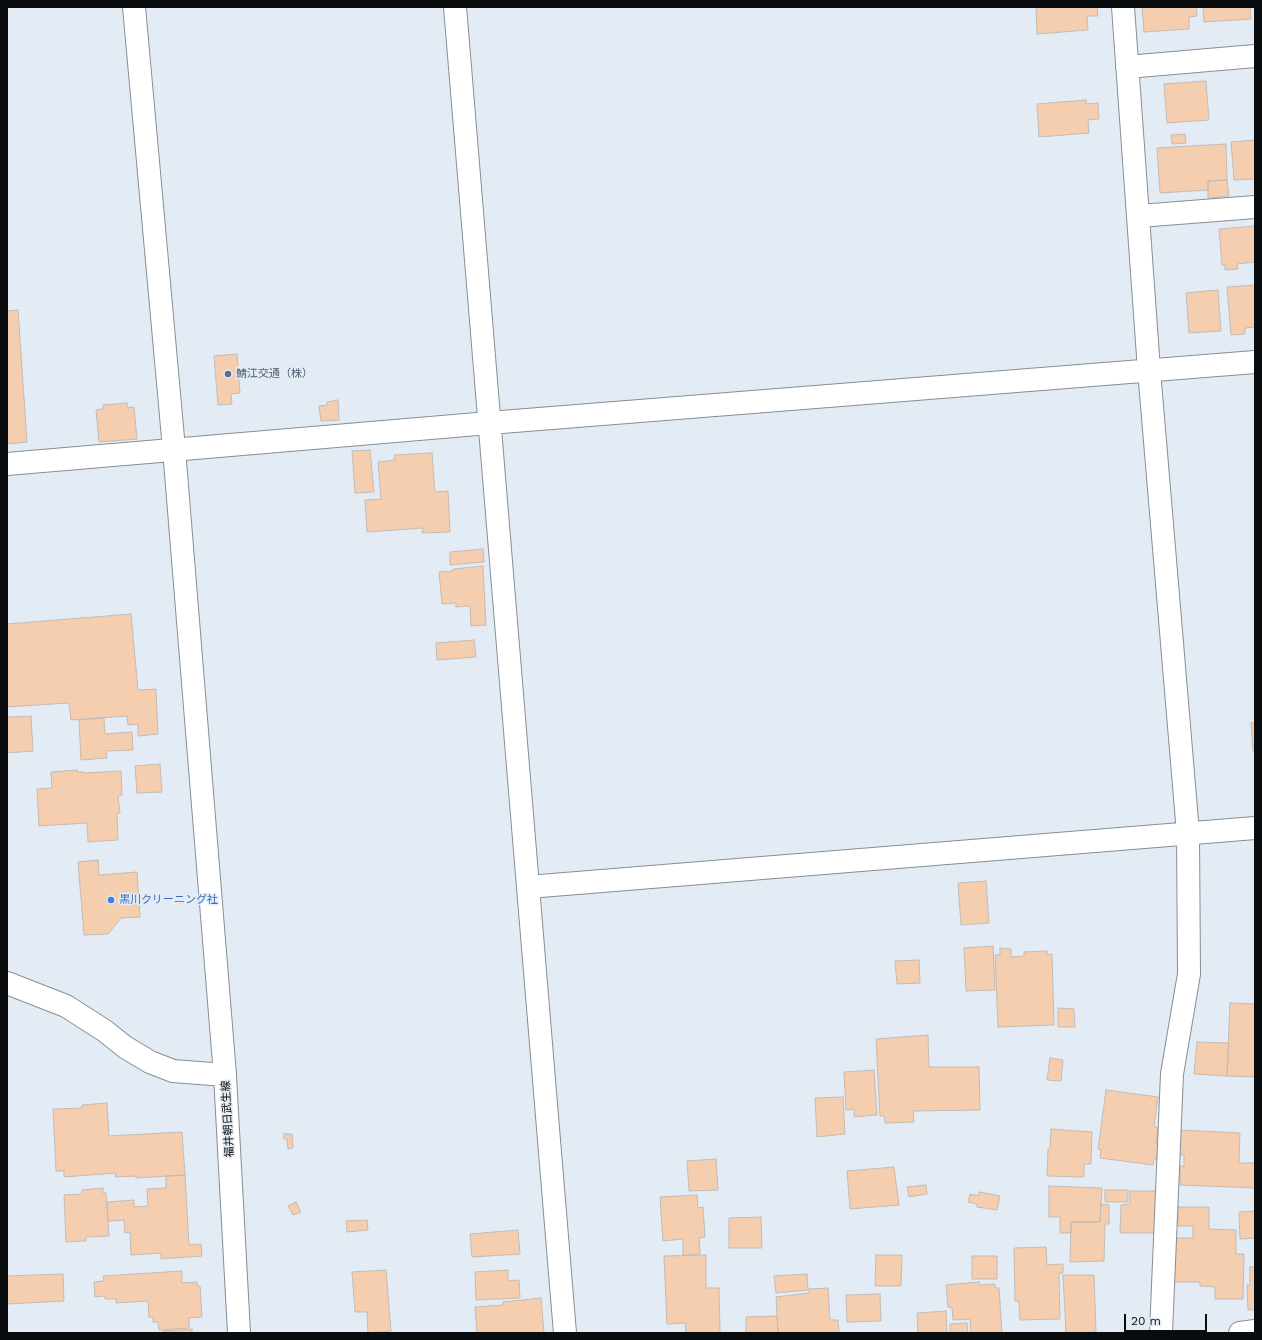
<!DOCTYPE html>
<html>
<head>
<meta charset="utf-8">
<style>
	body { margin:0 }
	#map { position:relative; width:1262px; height:1340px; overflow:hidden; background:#e3ecf4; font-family:"Work Sans",sans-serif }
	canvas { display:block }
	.frame { position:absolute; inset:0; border:8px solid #0a0d10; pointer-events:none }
	.scale { position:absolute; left:1124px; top:1314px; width:83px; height:18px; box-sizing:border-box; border:2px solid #0a0d10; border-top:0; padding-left:5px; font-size:12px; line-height:14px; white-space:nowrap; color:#0a0d10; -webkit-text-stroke:3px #e3ecf4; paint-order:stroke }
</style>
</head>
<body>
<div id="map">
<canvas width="1262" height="1340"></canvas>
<div class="frame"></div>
<div class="scale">20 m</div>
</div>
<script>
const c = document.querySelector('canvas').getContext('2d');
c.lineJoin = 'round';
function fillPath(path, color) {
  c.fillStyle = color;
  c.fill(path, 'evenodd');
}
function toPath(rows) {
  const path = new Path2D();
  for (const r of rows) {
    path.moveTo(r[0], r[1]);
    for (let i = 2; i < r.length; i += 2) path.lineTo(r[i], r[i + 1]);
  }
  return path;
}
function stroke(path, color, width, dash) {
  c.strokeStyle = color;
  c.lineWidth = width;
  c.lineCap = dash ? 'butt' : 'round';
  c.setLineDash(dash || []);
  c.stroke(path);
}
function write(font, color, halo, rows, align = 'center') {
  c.font = font + ' "Work Sans","Noto Sans JP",sans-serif';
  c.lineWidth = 3;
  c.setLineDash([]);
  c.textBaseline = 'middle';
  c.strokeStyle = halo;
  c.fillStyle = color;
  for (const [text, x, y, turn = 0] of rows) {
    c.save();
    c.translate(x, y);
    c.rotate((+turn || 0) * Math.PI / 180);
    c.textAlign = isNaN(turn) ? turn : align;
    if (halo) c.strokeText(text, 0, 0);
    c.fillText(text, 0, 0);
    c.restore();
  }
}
const building = toPath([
	[1036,7,1097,7,1098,16,1087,16,1088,30,1037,34,1036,7],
	[1142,7,1196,7,1197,16,1189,17,1189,29,1144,32,1142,7],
	[1203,7,1250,7,1251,19,1204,22,1203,7],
	[1206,81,1209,120,1167,123,1164,84,1206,81],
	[1086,100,1086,104,1098,103,1099,119,1088,120,1089,133,1039,137,1037,104,1086,100],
	[1185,134,1186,143,1172,144,1171,135,1185,134],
	[1255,140,1255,179,1234,180,1231,142,1255,140],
	[1226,144,1227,180,1208,181,1208,190,1160,193,1157,148,1226,144],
	[1227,180,1229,196,1208,198,1208,181,1227,180],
	[1255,226,1255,262,1237,264,1238,269,1225,270,1225,265,1222,265,1219,229,1255,226],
	[1255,285,1255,327,1245,328,1245,334,1231,335,1227,287,1255,285],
	[1218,290,1221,331,1189,333,1186,293,1218,290],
	[18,310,27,442,7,444,7,311,18,310],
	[237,354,240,393,231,394,232,404,218,405,214,356,237,354],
	[338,400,339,420,321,421,319,406,327,405,327,402,338,400],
	[127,403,127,408,134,407,137,439,99,442,96,410,103,409,103,405,127,403],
	[370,450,374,492,355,493,352,451,370,450],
	[432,453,435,492,448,491,450,532,422,533,423,528,367,532,365,500,381,499,378,462,395,460,394,455,432,453],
	[483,549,484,562,450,565,450,552,483,549],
	[483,566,486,625,471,626,470,606,456,607,456,603,442,604,439,572,453,571,453,569,483,566],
	[131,614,138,690,156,689,158,734,138,736,138,724,128,725,127,716,71,720,69,703,7,707,7,624,131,614],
	[474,640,476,657,437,660,436,643,474,640],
	[31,716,33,751,7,753,7,717,31,716],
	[104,718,105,734,132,732,133,750,106,751,107,758,81,760,79,720,104,718],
	[1251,723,1255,723,1255,751,1253,751,1251,723],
	[160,764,162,792,137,793,135,766,160,764],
	[77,770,77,772,84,772,84,773,121,771,122,795,118,796,120,813,117,813,118,840,88,842,87,823,39,826,37,789,52,788,51,772,77,770],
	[98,860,99,875,137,872,140,917,121,918,108,934,84,935,78,862,98,860],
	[986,881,989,923,961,925,958,883,986,881],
	[993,946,995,990,966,991,964,948,993,946],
	[1000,948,1011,949,1011,957,1024,956,1024,952,1047,951,1047,955,1052,954,1054,1025,998,1027,995,955,1000,955,1000,948],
	[919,960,920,983,897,984,895,961,919,960],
	[1230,1003,1255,1004,1255,1077,1227,1076,1230,1003],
	[1058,1008,1074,1009,1075,1027,1058,1027,1058,1008],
	[928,1035,929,1067,979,1067,980,1110,913,1111,914,1122,885,1123,884,1116,880,1116,876,1039,928,1035],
	[1197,1042,1229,1043,1227,1076,1194,1074,1197,1042],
	[1050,1058,1063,1060,1061,1081,1047,1080,1050,1058],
	[874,1070,877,1115,854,1117,854,1109,846,1110,844,1072,874,1070],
	[1106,1090,1158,1097,1154,1126,1158,1128,1156,1144,1161,1145,1159,1159,1154,1159,1153,1165,1100,1158,1101,1150,1098,1149,1106,1090],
	[843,1097,845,1134,817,1137,815,1098,843,1097],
	[107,1103,109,1136,182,1132,185,1175,136,1178,136,1176,115,1177,116,1173,64,1177,64,1171,56,1171,53,1109,82,1108,82,1105,107,1103],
	[1051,1129,1092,1132,1091,1164,1084,1164,1084,1177,1047,1176,1048,1149,1050,1148,1051,1129],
	[1180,1130,1240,1133,1239,1163,1255,1163,1255,1188,1180,1185,1180,1166,1184,1166,1184,1155,1178,1155,1180,1130],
	[284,1134,292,1134,293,1148,288,1149,287,1139,284,1139,284,1134],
	[716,1159,718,1190,689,1191,687,1161,716,1159],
	[894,1167,899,1205,850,1209,847,1171,894,1167],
	[185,1175,189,1245,201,1244,202,1256,161,1259,161,1253,131,1255,130,1232,125,1233,124,1220,108,1221,107,1202,134,1200,134,1207,148,1206,147,1189,166,1188,166,1176,185,1175],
	[926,1185,927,1194,909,1197,907,1187,926,1185],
	[1049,1186,1102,1188,1100,1222,1071,1222,1071,1233,1060,1233,1060,1217,1049,1217,1049,1186],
	[103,1188,103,1193,106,1193,109,1236,86,1237,86,1241,66,1242,64,1195,82,1194,82,1190,103,1188],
	[1105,1190,1128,1190,1128,1202,1105,1202,1105,1190],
	[1130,1191,1157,1191,1156,1233,1120,1233,1121,1205,1130,1204,1130,1191],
	[979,1192,1000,1196,997,1210,977,1207,977,1204,968,1202,970,1194,979,1196,979,1192],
	[697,1195,698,1208,703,1207,705,1237,699,1238,700,1254,683,1255,683,1239,663,1241,660,1197,697,1195],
	[296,1202,301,1212,293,1215,288,1206,296,1202],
	[1101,1204,1109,1205,1109,1224,1105,1224,1104,1261,1070,1262,1071,1222,1100,1222,1101,1204],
	[1178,1207,1209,1207,1209,1229,1236,1230,1236,1254,1244,1254,1243,1299,1215,1299,1215,1287,1200,1286,1200,1282,1173,1282,1174,1238,1193,1238,1193,1226,1178,1226,1178,1207],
	[1255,1211,1255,1238,1240,1239,1239,1212,1255,1211],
	[761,1217,762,1248,729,1248,729,1218,761,1217],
	[367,1220,368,1230,347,1232,346,1221,367,1220],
	[518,1230,520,1254,472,1257,470,1234,518,1230],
	[1046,1247,1047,1265,1063,1264,1063,1273,1059,1273,1060,1319,1020,1320,1019,1301,1015,1301,1014,1248,1046,1247],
	[706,1255,706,1288,719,1288,720,1333,686,1333,685,1323,667,1324,664,1256,706,1255],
	[876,1255,902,1255,901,1286,875,1286,876,1255],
	[972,1256,997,1256,997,1279,972,1279,972,1256],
	[1250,1267,1255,1267,1255,1310,1248,1310,1247,1285,1250,1285,1250,1267],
	[386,1270,391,1331,368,1333,367,1312,355,1312,352,1272,386,1270],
	[508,1270,508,1281,519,1280,520,1298,476,1300,475,1272,508,1270],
	[182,1271,182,1283,197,1282,197,1286,200,1286,202,1317,189,1318,189,1328,159,1330,158,1322,153,1322,153,1317,149,1317,148,1301,116,1303,116,1299,105,1299,105,1296,95,1297,94,1282,104,1281,103,1276,182,1271],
	[63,1274,64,1301,7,1304,7,1276,63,1274],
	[807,1274,808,1290,776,1293,774,1276,807,1274],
	[1063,1275,1094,1275,1096,1332,1066,1333,1063,1275],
	[979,1282,979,1285,995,1284,995,1288,999,1288,1002,1333,971,1333,970,1319,953,1320,952,1308,948,1307,946,1285,979,1282],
	[828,1288,830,1320,838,1320,839,1333,778,1333,776,1297,809,1293,809,1289,828,1288],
	[880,1294,881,1321,847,1322,846,1295,880,1294],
	[541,1298,544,1333,477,1333,475,1307,503,1305,503,1302,541,1298],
	[946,1311,947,1333,918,1333,917,1313,946,1311],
	[777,1316,778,1333,746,1333,746,1317,777,1316],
	[967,1323,968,1333,950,1333,950,1324,967,1323],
	[192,1329,192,1333,163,1333,163,1331,192,1329]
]);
fillPath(building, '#f5cdaf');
stroke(building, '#c4bbb4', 1);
const minor = toPath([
	[134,7,174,449,225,1075],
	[455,7,565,1333],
	[1123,7,1149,370,1188,833,1189,974,1172,1074,1161,1333],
	[1127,67,1255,56],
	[1139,216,1255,207],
	[7,464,489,423,1255,362],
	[528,887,1255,828],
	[1240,1333,1255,1331]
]);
const major = toPath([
	[7,983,66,1006,105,1031,125,1047,150,1062,173,1071,225,1075,239,1333]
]);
stroke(minor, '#868e95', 24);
stroke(major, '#868e95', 24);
stroke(minor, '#fff', 22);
stroke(major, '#fff', 22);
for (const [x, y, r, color] of [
	[228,374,4,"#5c6f8a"],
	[111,900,4,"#3f7fe0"]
]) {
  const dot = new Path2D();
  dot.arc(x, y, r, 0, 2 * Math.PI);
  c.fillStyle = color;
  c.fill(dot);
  stroke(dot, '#e3ecf4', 1.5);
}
write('11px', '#4e5e75', '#e3ecf4', [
	["鯖江交通（株）",236,374]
], 'left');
write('11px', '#366cbe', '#e3ecf4', [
	["黒川クリーニング社",119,900]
], 'left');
write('11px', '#0a0d10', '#e3ecf4', [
	["福井朝日武生線",228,1119,-93]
]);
</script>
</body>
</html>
